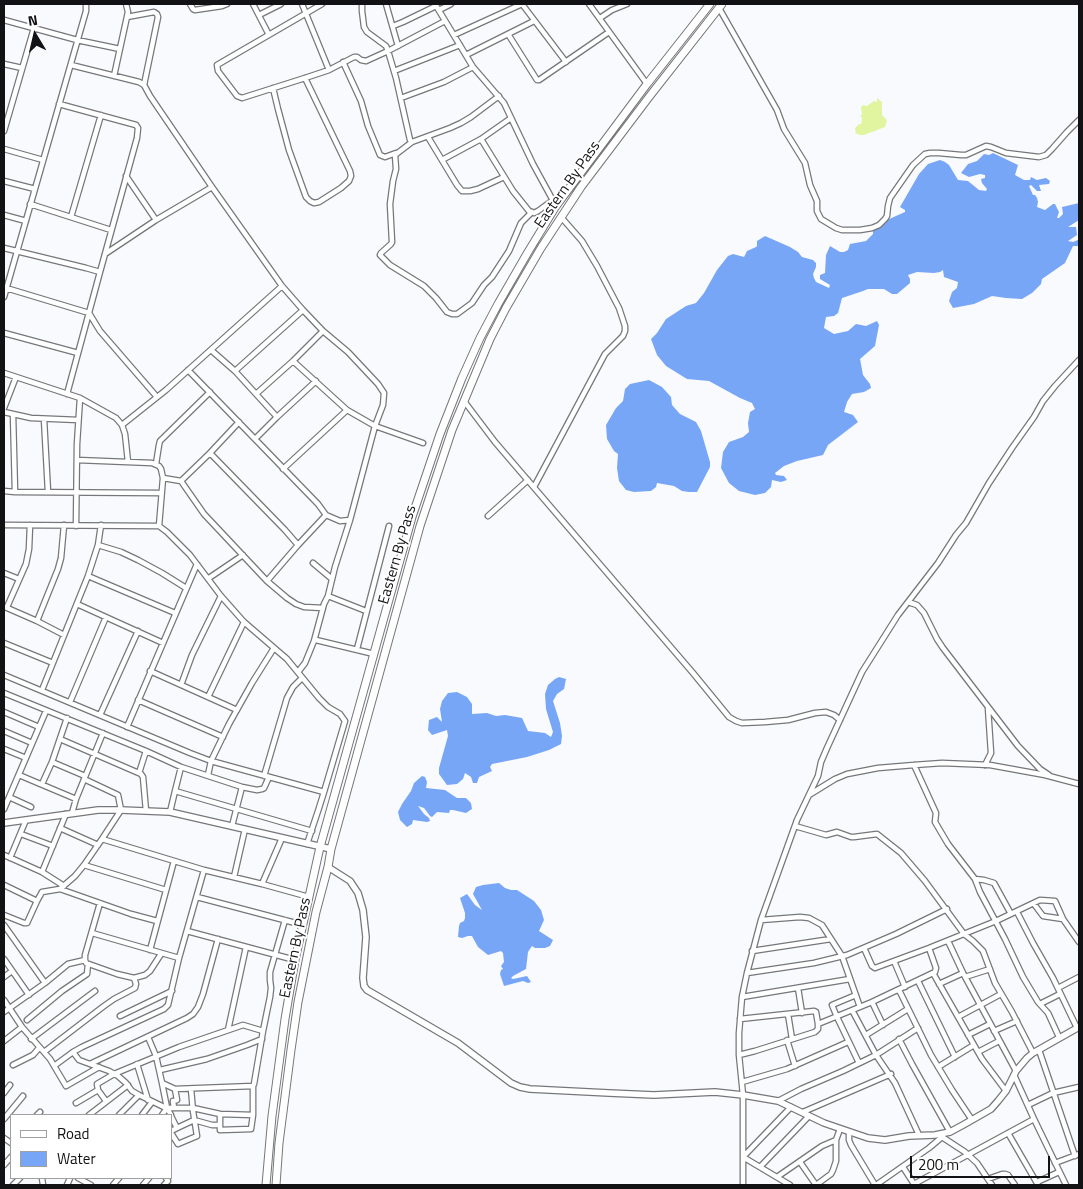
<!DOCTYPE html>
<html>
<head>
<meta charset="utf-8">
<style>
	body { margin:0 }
	#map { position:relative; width:1083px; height:1189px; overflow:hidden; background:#f9fafd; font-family:"Titillium Web",sans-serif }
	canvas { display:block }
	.frame { position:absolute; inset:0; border:5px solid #121214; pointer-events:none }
	.legend { position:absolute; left:10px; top:1114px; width:162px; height:65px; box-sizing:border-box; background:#fff; border:1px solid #a0a0a1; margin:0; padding:6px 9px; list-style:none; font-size:15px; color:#121214 }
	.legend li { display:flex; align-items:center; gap:10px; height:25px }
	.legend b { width:25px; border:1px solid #a0a0a1 }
	.north { position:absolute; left:10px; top:10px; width:50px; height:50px; -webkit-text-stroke:4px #fff; paint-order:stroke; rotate:351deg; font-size:14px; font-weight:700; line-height:20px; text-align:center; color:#121214 }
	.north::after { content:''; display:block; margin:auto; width:18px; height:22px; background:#121214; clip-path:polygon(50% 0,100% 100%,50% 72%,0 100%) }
	.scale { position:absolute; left:910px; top:1156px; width:140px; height:22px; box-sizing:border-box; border:2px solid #121214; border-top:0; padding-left:6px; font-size:15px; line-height:18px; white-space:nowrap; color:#121214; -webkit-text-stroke:4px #fff; paint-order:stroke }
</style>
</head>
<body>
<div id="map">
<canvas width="1083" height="1189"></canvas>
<div class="frame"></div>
<ul class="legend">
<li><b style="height:6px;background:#fff"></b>Road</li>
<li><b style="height:14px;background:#77a6f7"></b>Water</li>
</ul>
<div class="north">N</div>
<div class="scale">200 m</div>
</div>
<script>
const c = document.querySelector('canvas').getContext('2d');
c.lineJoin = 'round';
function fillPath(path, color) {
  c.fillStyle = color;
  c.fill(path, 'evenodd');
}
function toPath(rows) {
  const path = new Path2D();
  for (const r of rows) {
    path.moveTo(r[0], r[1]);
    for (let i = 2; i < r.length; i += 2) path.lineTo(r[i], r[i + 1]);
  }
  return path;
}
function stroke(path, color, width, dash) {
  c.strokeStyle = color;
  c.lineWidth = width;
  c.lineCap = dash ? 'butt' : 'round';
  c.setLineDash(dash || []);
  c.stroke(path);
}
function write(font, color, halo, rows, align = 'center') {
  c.font = font + ' "Titillium Web",sans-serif';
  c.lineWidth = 4;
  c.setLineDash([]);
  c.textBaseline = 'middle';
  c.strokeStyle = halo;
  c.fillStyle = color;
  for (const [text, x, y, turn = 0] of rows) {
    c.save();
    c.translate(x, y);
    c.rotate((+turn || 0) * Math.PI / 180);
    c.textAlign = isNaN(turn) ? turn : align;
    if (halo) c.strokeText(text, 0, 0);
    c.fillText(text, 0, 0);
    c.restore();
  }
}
fillPath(toPath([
	[877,98,882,102,882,115,887,120,885,127,864,135,860,135,855,133,856,131,855,130,855,128,858,125,862,123,861,121,862,121,862,118,860,115,862,115,861,107,863,105,867,106,874,101,877,102]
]), '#e1f4a0');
fillPath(toPath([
	[993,153,1018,165,1015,175,1024,180,1030,180,1031,177,1037,180,1046,178,1050,181,1049,184,1039,185,1041,191,1037,191,1031,185,1029,186,1033,195,1035,195,1037,198,1038,202,1037,207,1045,210,1053,204,1055,204,1059,212,1057,218,1059,218,1063,214,1062,207,1079,203,1079,220,1068,227,1076,227,1077,235,1068,241,1073,242,1078,240,1079,246,1073,246,1065,263,1042,279,1041,284,1032,293,1022,299,1006,298,992,296,974,304,953,308,949,301,952,292,957,288,958,282,944,277,943,270,940,272,934,273,917,272,908,275,910,279,910,283,897,294,892,294,884,289,868,289,863,291,842,298,838,313,834,316,826,317,824,328,834,334,848,331,856,324,866,326,877,321,879,325,875,346,860,359,863,375,870,384,871,388,864,392,852,394,847,402,844,412,853,415,858,422,828,445,823,455,797,461,784,466,775,473,776,475,784,476,787,480,781,482,772,480,771,487,765,493,755,495,739,491,729,483,721,468,723,452,729,442,743,437,749,432,748,423,750,412,755,409,752,403,740,398,709,381,687,379,666,366,657,355,651,339,657,333,666,319,686,306,696,303,704,293,717,270,728,256,733,254,744,257,747,251,756,247,757,246,757,241,765,236,790,247,798,252,802,257,813,260,816,263,816,267,813,274,814,278,816,282,829,288,830,285,820,279,820,275,825,273,826,255,830,246,840,252,844,252,848,250,850,244,866,241,873,234,873,230,880,227,887,220,905,212,905,210,900,207,919,174,928,164,940,160,945,162,949,165,958,180,968,181,979,190,986,191,987,189,982,183,981,179,985,178,985,175,980,174,969,177,961,173,968,164,977,161,984,154,989,155],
	[649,380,662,387,671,397,672,405,680,414,696,422,701,431,710,462,710,467,697,492,689,492,682,491,674,486,657,483,656,487,651,491,634,492,626,490,619,481,617,468,618,454,614,451,607,439,606,425,616,408,623,401,625,389,630,384],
	[559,677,566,679,564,689,557,694,553,701,560,723,562,736,561,744,549,750,527,757,492,764,490,767,492,771,479,777,477,783,473,783,471,777,465,773,463,779,457,784,447,785,439,774,439,768,448,736,447,730,432,735,428,730,429,720,437,717,442,722,440,709,442,701,448,693,457,692,467,697,472,704,472,714,487,713,496,716,505,715,522,718,528,731,545,733,551,737,553,732,546,709,545,694,548,685,555,679],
	[422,776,425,777,427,782,426,788,445,790,457,798,466,798,471,803,472,809,466,813,453,810,450,810,449,813,437,812,432,817,430,816,424,808,418,806,424,814,429,818,430,821,427,822,413,820,412,824,407,827,400,820,398,812,402,804,411,791,414,783],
	[499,883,505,888,511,890,517,890,534,901,541,910,544,920,539,931,553,940,550,946,545,948,535,948,532,946,528,952,526,969,513,976,511,978,513,979,527,976,531,982,528,983,523,981,504,986,500,974,501,970,503,969,501,966,504,962,503,953,501,951,488,955,478,947,472,936,468,936,462,938,458,937,459,926,460,923,464,921,465,918,465,913,460,898,467,894,475,905,482,910,473,894,476,887,483,885]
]), '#77a6f7');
const minor = toPath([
	[190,4,193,9,195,10,222,6,227,4],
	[253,4,269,35],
	[302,4,329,70],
	[322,4,217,65,218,71,237,96,242,98,305,78,329,70,354,57,357,57,361,60,366,61,388,51,445,21],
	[362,4,362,11,364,27,367,32,386,46,388,51,396,78,410,140,412,142,450,128,461,123,471,117,499,96],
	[386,4,398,46],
	[435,4,473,67,504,103,533,164,556,206],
	[522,4,566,62],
	[589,4,647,84],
	[719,8,777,110,784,129,805,163,810,185,817,201,817,211,821,219,836,228,842,230,860,230,872,228,879,225,885,219,887,216,888,206,890,198,913,165,925,154,930,153,939,153,961,155,966,155,986,146,991,147,1006,153,1039,157,1046,155,1052,149,1067,132,1079,120],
	[439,10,451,4],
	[259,15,281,4],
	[127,17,154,12,157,14,158,17,144,85],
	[600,18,612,10,627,4],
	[4,20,77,40,120,49],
	[393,26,403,22,436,6],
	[508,34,537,80,539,80,609,32],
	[454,35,522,4],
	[466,55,534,21],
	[343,62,361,101,368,126,380,155,385,157,396,153],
	[4,64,22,68],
	[71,65,139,82,144,85,150,96,212,187,282,286,303,310,323,331,348,352,378,384,384,393,383,405,375,426,350,520],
	[394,71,460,45],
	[114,76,128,12,126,4],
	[273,88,278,109,289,150,306,197,310,201,314,203,319,202,341,188,349,181,351,176,350,171,305,78],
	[401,98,444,82,473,67],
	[4,131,34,28],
	[428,137,457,185,462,191,470,191,478,189,504,177],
	[481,139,513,191,529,211,534,213,538,211,553,200],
	[412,142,395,155,396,169,393,181,390,204,392,242,391,244,381,253,380,255,390,265,424,286,436,298,447,312,452,314,457,314,472,303,484,285,492,277,509,251,521,223,532,212],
	[4,149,43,160],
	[442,160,481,139,511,118],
	[126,176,156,220],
	[4,181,35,189],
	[30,204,111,230],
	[4,215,26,221],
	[71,217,101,115],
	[4,248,86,268,100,272,137,138,138,128,136,125,59,104],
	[105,254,156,220,212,187],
	[6,288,89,313,100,331,157,397],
	[4,297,86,11,86,4],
	[4,333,78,353],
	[211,350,235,371,256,394,293,361,323,331],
	[293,361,347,410],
	[188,370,318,504,326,515,340,521,350,520,335,567,328,596],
	[235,371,303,310],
	[4,373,80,398,116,418,122,425,125,434,128,462],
	[67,394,100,272],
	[256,394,277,417,316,381],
	[464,401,495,442,693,673,729,717,736,721,742,723,765,722,788,720,815,713,826,712,834,715,840,720],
	[4,408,16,377],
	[4,412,31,418,78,420],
	[13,414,15,492],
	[44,419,48,492],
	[239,422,210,453,285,530,298,545,267,581],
	[122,425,166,390,282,286],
	[255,439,277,417],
	[77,460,152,463,159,466,161,469,163,478,159,526],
	[156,464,159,445,160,441,210,392],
	[283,469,347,410,375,426,423,443],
	[163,478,181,481,204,514,267,581,287,598,296,604,304,607,323,608],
	[181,481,210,453],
	[534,487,605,354,623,336,625,331,625,326,619,308,597,266,582,241,561,217],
	[4,491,15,492,161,493],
	[488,516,528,480],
	[4,525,159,526,167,532,190,555,221,596,244,622,287,659,319,698,328,707,340,714,345,721,324,792,211,761,190,753,4,675],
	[76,526,77,444,80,398],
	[98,545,121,552,138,560,162,573,186,588],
	[298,545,326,515],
	[313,563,332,579],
	[4,573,19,579],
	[88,576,175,613],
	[209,578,243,555],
	[908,602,917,605,924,613,937,639,943,648,1018,746,1040,769,1049,775],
	[77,604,163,643],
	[5,607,37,621,64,635],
	[7,607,26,564,29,549,30,525],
	[37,621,58,569,61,558,64,525],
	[314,641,324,604,328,596,366,611],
	[4,643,53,663],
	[357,649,389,526],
	[150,671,237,710],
	[298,672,305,663,314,641,316,640,374,654],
	[181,685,192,655,221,596],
	[42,690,88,576,98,545,101,525],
	[4,693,146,751,181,767,242,787,257,790,262,789,264,788,269,777],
	[208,697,244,622],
	[138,700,223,737],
	[70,702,106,617],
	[4,712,39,727],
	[100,715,138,631],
	[127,727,197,564],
	[4,731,32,743],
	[60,739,141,774,143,777,146,811],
	[4,749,26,758],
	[52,762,85,776],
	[914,765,936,813,935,822,948,844,975,879,980,892,1005,939,1023,977,1038,1002,1048,1013,1059,1037],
	[985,765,991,753,988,708],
	[181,767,175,791,312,831],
	[139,773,146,751],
	[19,775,76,799],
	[208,775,211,761,229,724,252,683,274,648],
	[264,776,287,698,293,687,302,678],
	[42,784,52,762,67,718],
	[809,795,835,779,847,774,878,768,914,765,942,763,990,765,1045,775,1079,784],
	[9,797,31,807],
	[4,809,46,711],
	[170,812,175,791],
	[72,813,76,799,103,733],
	[232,826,242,787],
	[795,826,826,835,837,832,851,837,854,837,877,834,901,853,925,881,964,934,973,941,983,951,995,983,1012,1012,1033,1053],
	[60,828,98,845],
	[21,834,53,846],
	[102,839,204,870,262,884,282,838],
	[307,844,319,808,324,792],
	[4,855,42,872,64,886],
	[10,858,26,820],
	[84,865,166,890],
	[42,872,66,814],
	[234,877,245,829],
	[975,879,984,880,994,883,1011,914],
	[262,884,309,897],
	[4,885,37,901],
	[60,889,75,876,84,865,102,839,121,810,118,795,84,779],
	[197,897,303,925],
	[100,903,85,955,85,960,86,963,117,974,134,978,145,975,150,971,161,954],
	[1034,904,1043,916,1063,919],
	[1017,912,1033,943,1053,978,1077,1028],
	[4,915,24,923,27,923,37,901,42,892,60,889,131,914,157,921],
	[761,920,800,917,809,918,822,925,842,956,860,1007],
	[4,925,45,983,4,1012],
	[187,931,295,960],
	[92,933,179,958],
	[948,941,963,973],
	[864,948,872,966,875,968,929,948,996,921,1040,900,1055,901,1063,919,1079,942],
	[150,950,174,861],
	[752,951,831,939],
	[4,959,29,995],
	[894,961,905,987],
	[747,973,814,963,847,955,896,934,947,909],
	[933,973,982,1059,1006,1091],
	[4,977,12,971],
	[965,977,990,969],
	[918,981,955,1057],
	[45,983,68,964,85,960],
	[939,984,963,973,1016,1071],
	[798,988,802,1013],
	[1058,988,1079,977],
	[899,990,931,1055,952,1090,972,1120],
	[856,995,832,1005,837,1017,859,1063],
	[742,997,850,979],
	[4,1000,22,1027,50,1059,66,1086,99,1067],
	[872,1002,883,1025],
	[1040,1004,1060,994],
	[852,1010,876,1055,918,1028],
	[788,1014,792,1039],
	[120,1016,172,991],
	[958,1017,1001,994],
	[740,1019,814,1011,816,1012,818,1024],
	[27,1020,62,991,87,974,88,964],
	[228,1030,246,947],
	[994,1031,1017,1021],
	[866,1035,908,1009],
	[968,1035,990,1024],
	[148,1037,156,1056,162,1083,175,1089,253,1086],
	[31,1039,95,991],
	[899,1039,912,1064,950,1132],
	[787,1040,795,1066],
	[4,1041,22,1027],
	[1039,1050,1075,1156],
	[44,1052,104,1006,114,999,135,988,136,984,134,978],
	[73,1052,79,1060,109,1071,118,1076,126,1083,132,1091,139,1095,166,1108,174,1108,173,1101,177,1100,175,1089],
	[978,1052,999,1041],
	[739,1055,755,1051,815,1032,818,1029,818,1024,872,1002,935,972,936,968,929,948],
	[90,1064,187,1018,193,1014,198,1007,203,994,218,939],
	[137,1064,148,1100],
	[13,1065,33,1055,39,1048],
	[54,1066,73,1052,82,1047,164,1009,168,1005,179,958,204,870],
	[938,1067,974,1045],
	[160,1070,207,1059,247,1045,262,1039],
	[1014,1075,1034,1119,1066,1185],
	[742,1082,787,1069,848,1042],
	[162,1083,167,1108,171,1115],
	[98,1090,97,1084,114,1074,179,1047,243,1025,263,1031],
	[4,1093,10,1085],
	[778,1101,801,1089,843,1071,876,1055,895,1083,919,1135],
	[76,1103,98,1090,106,1101],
	[1028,1105,1053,1093,1079,1087],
	[174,1108,193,1108,220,1114,253,1115,253,1086,254,1084,263,1031,270,997,271,988,270,980,270,972,285,920],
	[803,1112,891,1074],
	[37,1115,40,1112],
	[89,1115,128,1085],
	[119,1115,139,1095],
	[142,1115,152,1102],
	[162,1115,167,1108],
	[171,1116,177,1128,171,1131],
	[4,1119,23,1096],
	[220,1125,220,1130,251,1129,253,1115],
	[177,1128,194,1120,212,1125,220,1125,220,1114],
	[849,1132,849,1140,851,1145,875,1185],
	[171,1133,178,1144,197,1136,193,1111,191,1089],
	[1008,1133,1038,1185],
	[942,1137,965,1152,977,1163,992,1185],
	[4,1138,11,1143],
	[800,1162,816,1185],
	[1055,1163,1079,1154],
	[4,1165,11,1157],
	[760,1167,809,1116],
	[903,1167,914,1184],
	[777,1177,822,1146,836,1140,840,1129],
	[42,1178,43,1185],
	[78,1178,91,1185],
	[988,1179,1002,1174,1005,1174,1008,1175,1015,1185],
	[1037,1182,1059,1172],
	[914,1184,1034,1119],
	[13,1185,20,1178],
	[67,1185,70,1178],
	[113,1185,119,1178],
	[143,1185,149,1178],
	[164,1185,168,1181,166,1178],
	[743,1185,743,1157,791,1107],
	[790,1185,743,1157,743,1095,739,1055,739,1033,742,997,747,973,761,920,797,820,818,776,821,762,827,748,862,672,898,615,938,563,956,535,966,523,989,483,1012,448,1034,417,1043,401,1055,386,1079,360],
	[816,1185,831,1174,833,1170,836,1161,836,1140],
	[876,1185,929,1148,942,1137,942,1134]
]);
const tertiary = toPath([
	[4,823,98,810,121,810,170,812,331,849],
	[328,867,350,881,358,893,363,910,366,937,363,978,364,986,367,990,458,1043,511,1083,520,1087,530,1089,609,1093,654,1095,715,1092,743,1095,778,1101,824,1123,868,1138,885,1140,909,1136,935,1135,950,1132,963,1125,991,1109,998,1101,1006,1091,1016,1071,1027,1058,1033,1053,1079,1027]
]);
const primary = toPath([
	[266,1185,272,1116,285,1019,295,960,320,847,412,517,440,434,462,378,480,338,498,304,528,252,556,206,647,84,710,4],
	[276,1185,279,1143,291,1050,298,1002,316,912,328,867,331,849,420,526,452,430,490,339,506,308,541,248,581,187,649,97,722,4]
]);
stroke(minor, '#76777a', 7);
stroke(tertiary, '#76777a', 8);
stroke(primary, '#76777a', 9);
stroke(minor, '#fff', 4.5);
stroke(tertiary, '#fff', 5.5);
stroke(primary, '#fff', 7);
write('15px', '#121214', '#fff', [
	["Eastern By Pass",568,185,-55],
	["Eastern By Pass",398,555,-74],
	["Eastern By Pass",296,948,-78]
]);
</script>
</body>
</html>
